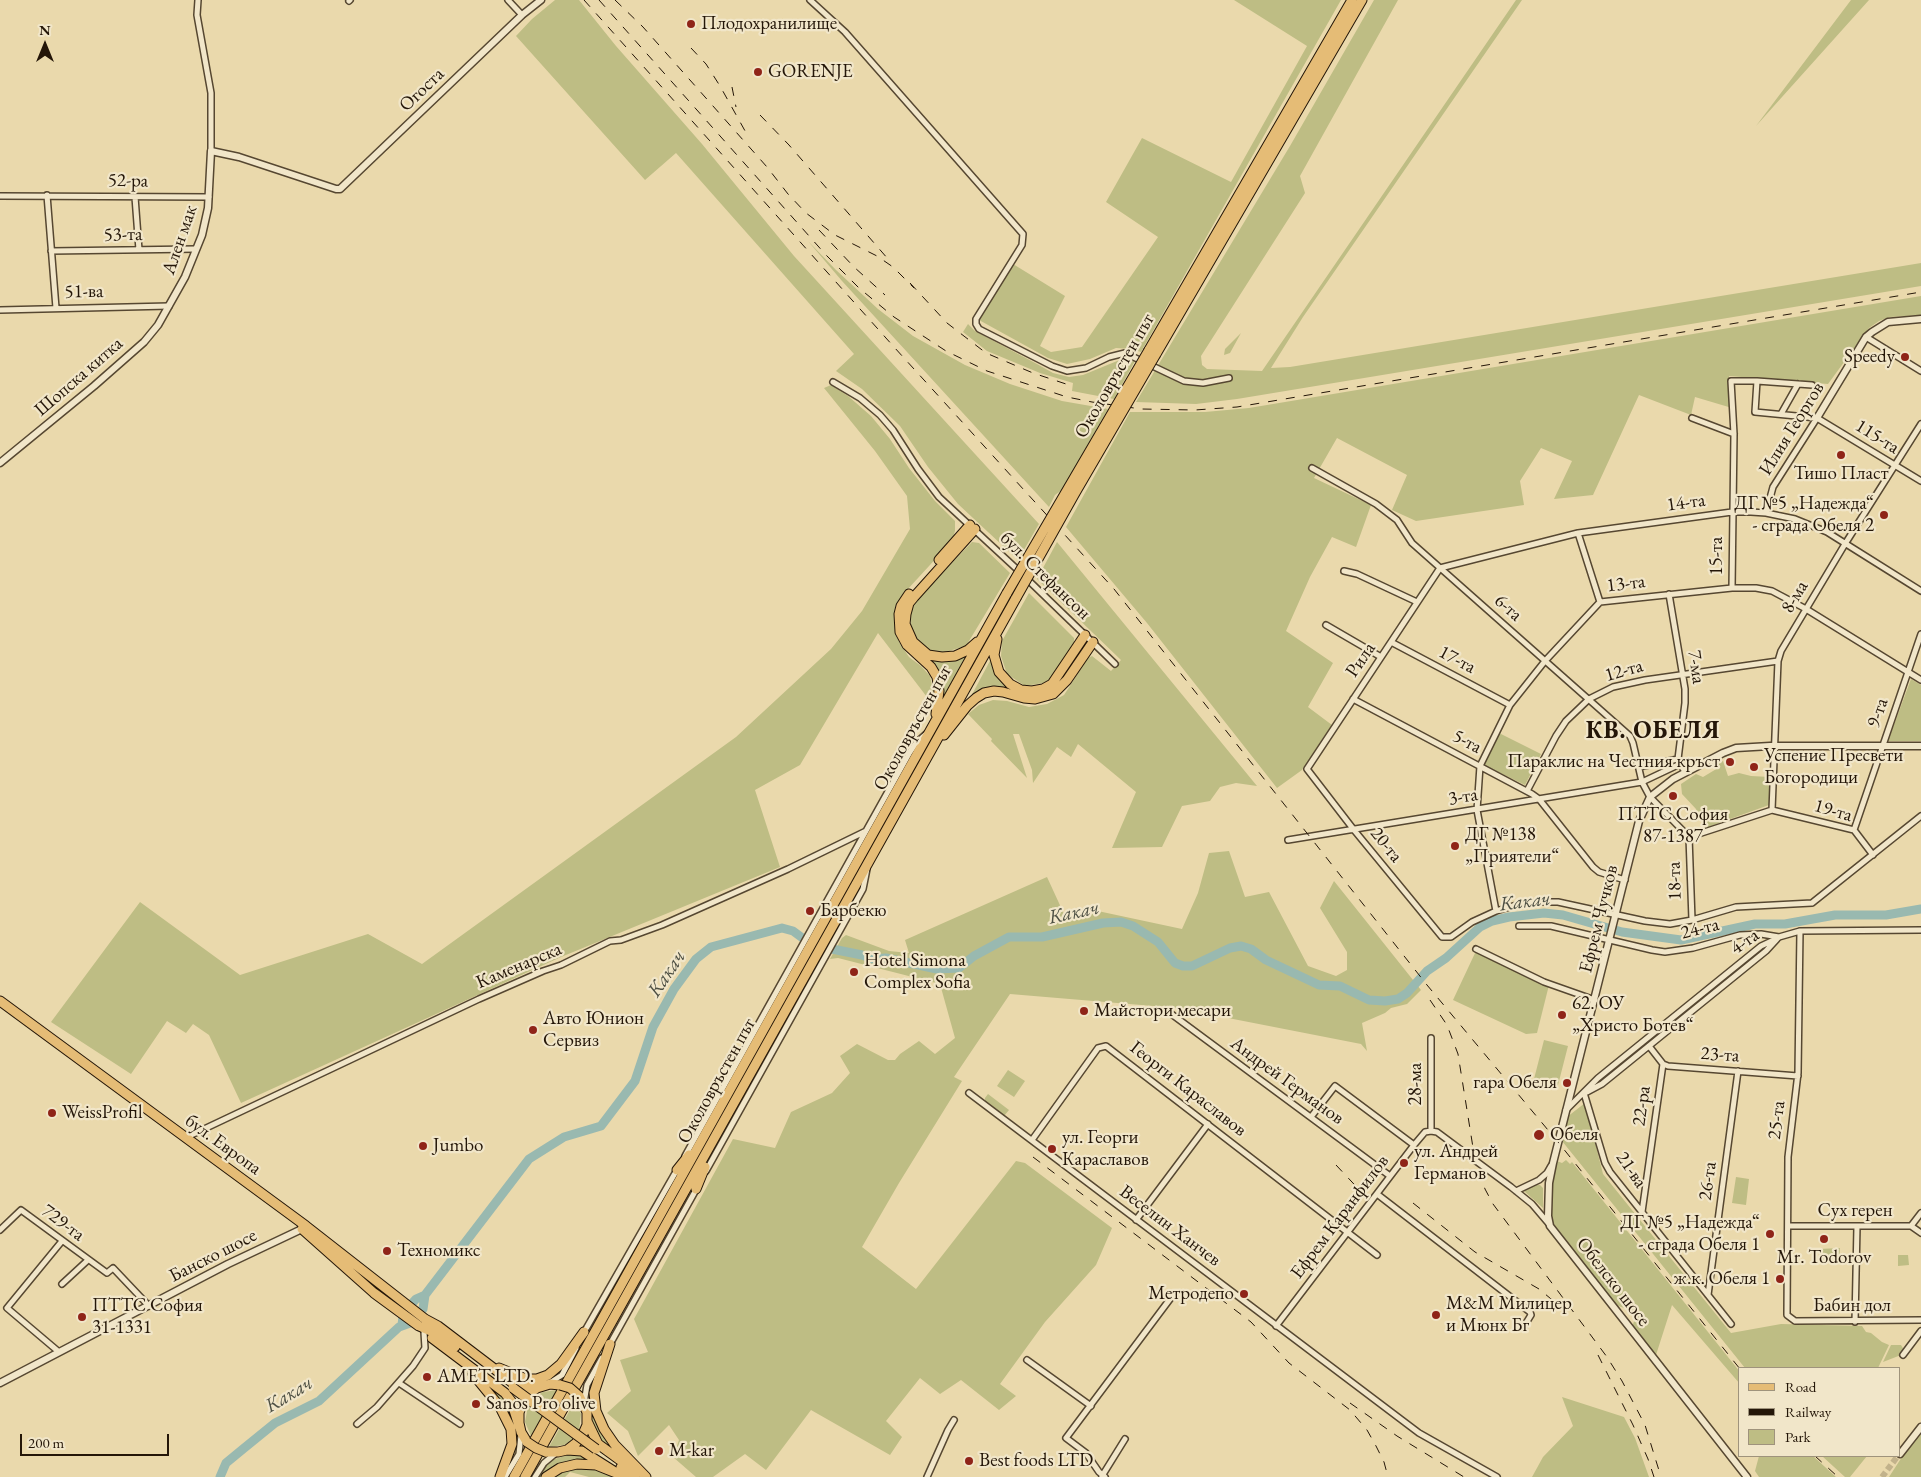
<!DOCTYPE html>
<html>
<head>
<meta charset="utf-8">
<style>
	body { margin:0 }
	#map { position:relative; width:1921px; height:1477px; overflow:hidden; background:#ead9ac; font-family:"EB Garamond",serif }
	canvas { display:block }
	.legend { position:absolute; left:1738px; top:1367px; width:162px; height:90px; box-sizing:border-box; background:#f1e6c9; border:1px solid #9f937c; margin:0; padding:6px 9px; list-style:none; font-size:15px; color:#241608 }
	.legend li { display:flex; align-items:center; gap:10px; height:25px }
	.legend b { width:25px; border:1px solid #9f937c }
	.north { position:absolute; left:20px; top:20px; width:50px; height:50px; -webkit-text-stroke:4px #f1e6c9; paint-order:stroke; rotate:0deg; font-size:14px; font-weight:700; line-height:20px; text-align:center; color:#241608 }
	.north::after { content:''; display:block; margin:auto; width:18px; height:22px; background:#241608; clip-path:polygon(50% 0,100% 100%,50% 72%,0 100%) }
	.scale { position:absolute; left:20px; top:1434px; width:149px; height:22px; box-sizing:border-box; border:2px solid #241608; border-top:0; padding-left:6px; font-size:15px; line-height:18px; white-space:nowrap; color:#241608; -webkit-text-stroke:4px #f1e6c9; paint-order:stroke }
</style>
</head>
<body>
<div id="map">
<canvas width="1921" height="1477"></canvas>
<ul class="legend">
<li><b style="height:6px;background:#e5bc76"></b>Road</li>
<li><b style="height:6px;background:#241608"></b>Railway</li>
<li><b style="height:14px;background:#bebd84"></b>Park</li>
</ul>
<div class="north">N</div>
<div class="scale">200 m</div>
</div>
<script>
const c = document.querySelector('canvas').getContext('2d');
c.lineJoin = 'round';
function fillPath(path, color) {
  c.fillStyle = color;
  c.fill(path, 'evenodd');
}
function toPath(rows) {
  const path = new Path2D();
  for (const r of rows) {
    path.moveTo(r[0], r[1]);
    for (let i = 2; i < r.length; i += 2) path.lineTo(r[i], r[i + 1]);
  }
  return path;
}
function stroke(path, color, width, dash) {
  c.strokeStyle = color;
  c.lineWidth = width;
  c.lineCap = dash ? 'butt' : 'round';
  c.setLineDash(dash || []);
  c.stroke(path);
}
function write(font, color, halo, rows, align = 'center') {
  c.font = font + ' "EB Garamond",serif';
  c.lineWidth = 4.5;
  c.setLineDash([]);
  c.textBaseline = 'middle';
  c.strokeStyle = halo;
  c.fillStyle = color;
  for (const [text, x, y, turn = 0] of rows) {
    c.save();
    c.translate(x, y);
    c.rotate((+turn || 0) * Math.PI / 180);
    c.textAlign = isNaN(turn) ? turn : align;
    if (halo) c.strokeText(text, 0, 0);
    c.fillText(text, 0, 0);
    c.restore();
  }
}
fillPath(toPath([
	[555,0,579,0,616,46,702,144,794,256,1039,524,1018,560,958,504,928,467,900,426,862,389,836,371,854,354,676,153,645,180,516,36,532,19],
	[1234,0,1341,0,1141,352,1131,349,1116,348,1090,359,1067,364,1048,358,979,320,1013,264,1065,296,1040,346,1051,352,1082,347,1158,237,1106,202,1142,138,1231,182,1307,46],
	[1374,0,1398,0,1300,176,1305,193,1201,356,1202,365,1207,369,1262,371,1516,0,1522,0,1303,317,1271,368,1290,367,1921,263,1921,286,1237,399,1196,404,1136,402,1290,146],
	[1851,0,1869,0,1756,126],
	[808,241,836,270,878,309,913,336,965,365,1010,384,1062,401,1108,409,1062,490,1055,495,1049,507,842,281],
	[1921,296,1921,315,1890,317,1879,321,1869,328,1828,384,1729,376,1732,408,1695,397,1691,415,1639,395,1593,495,1554,499,1572,461,1541,448,1520,481,1524,505,1416,521,1392,510,1407,475,1337,438,1314,478,1371,505,1356,547,1332,537,1310,577,1286,631,1333,663,1308,707,1332,725,1302,770,1277,788,1147,623,1066,527,1130,412,1205,412,1249,408],
	[968,324,975,331,1037,364,1053,373,1069,377,1083,375,1122,359,1135,361,1114,399,1072,391,1073,383,1040,373,987,351,963,332],
	[1241,333,1230,353,1224,355,1225,349],
	[831,385,848,396,871,416,890,439,909,468,935,501,955,521,955,531,952,541,907,590,899,605,896,624,899,642,909,657,921,666,930,676,933,690,930,701,878,633,800,765,755,790,780,867,561,957,241,1103,209,1035,193,1024,186,1033,167,1021,131,1074,51,1022,140,902,240,975,368,934,422,964,736,737,831,649,862,611,910,529,907,496,875,451,824,388],
	[972,542,979,543,1010,573,966,646,942,653,927,650,912,634,910,616,915,601],
	[1057,542,1257,786,1236,783,1220,787,1210,801,1182,806,1162,847,1112,848,1136,792,1078,744,1071,757,1057,747,1033,783,1032,770,1019,734,1013,734,1027,778,991,741,992,739,968,714,979,705,993,700,1007,701,1029,707,1047,704,1064,695,1088,658,1092,656,1111,671,1121,660,1037,579],
	[1029,593,1074,638,1074,646,1055,677,1043,683,1025,686,1007,674,1001,656,1002,641],
	[967,656,941,702,943,688,941,677,936,666,927,657,937,661,953,661],
	[991,659,1021,695,1006,689,968,702],
	[1911,679,1921,685,1921,741,1888,741],
	[1499,733,1541,754,1525,785,1484,765],
	[1723,761,1728,776,1739,773,1751,776,1770,777,1769,805,1705,828,1696,809,1682,794,1681,784,1696,774,1703,777,1718,768,1719,763],
	[1229,851,1245,897,1269,892,1308,966,1336,976,1347,970,1347,952,1320,908,1334,881,1421,990,1407,1004,1391,1008,1385,1013,1362,1023,1367,1051,1361,1044,1177,1008,1010,994,954,1077,962,1081,899,1183,862,1247,916,1289,1016,1161,1025,1163,1112,1228,1096,1265,1045,1322,1000,1384,1016,1396,999,1410,961,1380,940,1394,920,1378,886,1421,902,1437,890,1455,811,1410,766,1470,745,1454,713,1477,696,1477,673,1457,679,1440,669,1425,638,1456,628,1431,607,1413,631,1391,620,1360,648,1352,634,1319,733,1139,775,1148,791,1112,832,1093,850,1073,840,1056,857,1044,888,1060,895,1060,900,1054,919,1041,935,1054,955,1038,940,984,838,958,830,959,842,938,846,935,889,951,909,953,905,940,1047,877,1064,914,1093,910,1182,929,1198,893,1209,853],
	[1476,951,1549,985,1537,1033,1526,1034,1453,1000],
	[1544,1040,1568,1046,1558,1085,1534,1079],
	[1008,1070,1025,1081,1014,1097,997,1086],
	[988,1094,1009,1110,1004,1116,985,1102,985,1098],
	[1585,1103,1603,1174,1731,1333,1781,1324,1862,1326,1866,1332,1871,1333,1882,1342,1889,1345,1878,1368,1745,1368,1562,1141,1567,1117],
	[1566,1160,1570,1164,1572,1162,1740,1372,1740,1384,1672,1305,1656,1355,1632,1327,1637,1313,1616,1305,1553,1223,1550,1214,1552,1178,1557,1161,1562,1163],
	[1736,1177,1749,1179,1746,1205,1732,1203],
	[1535,1185,1540,1185,1543,1188,1543,1208,1524,1191],
	[1840,1248,1839,1261,1820,1261,1819,1249],
	[1898,1255,1908,1255,1909,1265,1898,1266],
	[1891,1345,1901,1345,1904,1350,1901,1355,1883,1362],
	[600,1365,591,1397,620,1453,602,1446,594,1430,588,1390,591,1381],
	[481,1377,510,1403,518,1442,517,1449,504,1474,514,1444],
	[557,1390,545,1411,531,1436,525,1422,528,1406,535,1397,543,1392],
	[1562,1397,1624,1417,1635,1438,1649,1477,1532,1477,1543,1457,1573,1426],
	[575,1401,581,1414,579,1431,572,1440,564,1445,549,1447],
	[1921,1433,1921,1477,1889,1477,1900,1460],
	[571,1454,590,1457,588,1462,543,1477,537,1477,548,1461],
	[1759,1456,1813,1456,1836,1477,1759,1477,1755,1471],
	[1822,1456,1867,1456,1850,1477,1845,1477],
	[577,1468,593,1469,612,1477,589,1477,570,1472,565,1477,552,1477,561,1472]
]), '#bebd84');
stroke(toPath([
	[402,1325,403,1316,406,1310,416,1299,425,1295,529,1159,564,1137,601,1126,635,1081,653,1027,674,989,696,959,711,947,782,928,793,931,812,945,862,955,871,959,886,958,937,969,959,968,974,956,1009,937,1042,937,1103,923,1121,922,1133,926,1158,942,1175,963,1183,966,1192,966,1230,948,1241,946,1251,949,1266,960,1319,985,1340,986,1369,1000,1385,1001,1398,999,1407,993,1427,971,1446,958,1480,927,1492,921,1509,917,1544,913,1563,915,1622,932,1681,940,1755,924,1785,924,1835,915,1886,915,1921,909],
	[220,1477,226,1463,243,1449,275,1423,319,1401,399,1327,410,1323,423,1309,425,1295]
]), '#99b9b0', 9);
stroke(toPath([
	[1882,1477,1897,1457]
]), '#c2b28b', 6, [6, 3]);
const minor = toPath([
	[198,0,197,15,211,93,211,151],
	[508,0,522,15],
	[810,0,845,32,1023,234,1022,245,976,319,976,324,979,329,1052,366,1067,371,1086,368,1109,357,1125,353,1184,381,1203,383,1229,378],
	[349,1,350,0],
	[47,195,56,308],
	[0,196,209,197],
	[135,197,139,250],
	[51,251,196,249],
	[0,310,169,306],
	[1866,337,1921,371],
	[1757,381,1755,412,1817,418,1921,481],
	[833,382,860,398,880,415,893,430,918,469,939,497,1020,572],
	[1781,414,1798,384],
	[1692,418,1734,434],
	[1312,468,1376,504,1397,520,1412,543,1630,736,1633,743,1642,782,1650,797,1689,837,1692,920],
	[1766,513,1773,487,1817,418],
	[1578,533,1600,602],
	[1440,568,1307,769,1354,830,1442,937,1451,937,1472,922,1496,911,1520,904,1541,902,1558,902,1645,921,1670,924,1692,920,1736,907,1812,903,1921,816],
	[1440,568,1578,533,1732,512,1751,512,1766,513,1795,519,1827,532,1921,591],
	[1344,571,1357,574,1417,602],
	[1026,578,1115,664],
	[1732,588,1734,434,1731,381,1757,381,1812,385],
	[1669,594,1685,689,1685,703,1678,759,1685,772],
	[1326,625,1381,657],
	[1391,642,1510,705],
	[1353,699,1532,794,1539,799,1593,867,1599,872,1625,880],
	[1639,767,1678,759],
	[1527,791,1556,736,1566,721,1589,699,1613,687,1645,680,1778,661],
	[1772,810,1778,661,1781,651,1845,544,1921,424],
	[1854,830,1921,634],
	[1689,837,1772,810,1854,830,1873,855],
	[1288,840,1642,782,1680,764],
	[1496,911,1477,810,1480,766,1510,705,1545,661,1600,602,1732,588,1756,588,1772,591,1806,609,1921,680],
	[1519,926,1551,926,1652,950,1665,952,1693,948,1740,935,1761,934,1779,937,1800,931,1921,930],
	[1800,931,1798,1073,1788,1157,1787,1315,1795,1321,1921,1320],
	[1476,949,1544,982,1595,1000],
	[1166,1010,1390,1176],
	[1431,1038,1431,1131],
	[1649,1046,1663,1064,1668,1066,1798,1076],
	[1587,1092,1602,1084,1766,951,1777,939],
	[969,1093,1419,1433,1497,1477],
	[1584,1093,1605,1163,1610,1172,1731,1324],
	[1566,1110,1598,1078,1761,946,1778,938],
	[1311,1117,1335,1086,1414,1145],
	[1431,1131,1437,1132,1511,1187,1532,1204,1549,1224],
	[185,1138,479,999,543,971,561,965,610,941,621,940,662,925,788,869,866,831],
	[1032,1140,1098,1048,1106,1046,1377,1255],
	[685,1156,910,752,916,743,926,734],
	[706,1171,863,889,867,869],
	[1516,1191,1539,1180,1547,1173,1551,1166],
	[1377,1194,1530,1312,1531,1315,1523,1328],
	[1642,1212,1663,1064],
	[1136,1220,1208,1124],
	[1788,1226,1911,1226,1921,1233],
	[1911,1226,1921,1213],
	[0,1230,21,1210,107,1273,113,1268,149,1306],
	[62,1284,88,1260],
	[1708,1295,1738,1071],
	[1855,1322,1857,1226],
	[1276,1326,1414,1145,1425,1132,1431,1131],
	[583,1334,678,1168],
	[609,1346,697,1188],
	[59,1352,7,1308,62,1241],
	[1903,1355,1921,1331],
	[1027,1360,1091,1406],
	[551,1382,562,1375,576,1348],
	[399,1383,460,1424],
	[584,1403,587,1385,602,1358],
	[357,1424,377,1407,413,1366,425,1348,424,1332],
	[1102,1476,1125,1439],
	[505,1477,519,1454,521,1435],
	[535,1477,544,1463,556,1453],
	[927,1477,948,1430,954,1420],
	[1105,1477,1099,1472,1086,1453,1066,1438,1173,1295]
]);
const tertiary = toPath([
	[1817,418,1866,337,1872,332,1888,322,1921,319],
	[0,463,94,386,144,342,158,325,185,277,202,235,208,208,211,151,239,157,336,189,340,189,522,15,541,0],
	[0,1383,228,1264,304,1228],
	[1900,1454,1921,1427],
	[1747,1477,1550,1226,1548,1216,1549,1183,1553,1163,1639,821,1650,797,1673,779,1723,753,1736,748,1770,746,1921,746]
]);
const primary = toPath([
	[0,1001,306,1226,425,1319,438,1326,509,1380,515,1385,524,1387,541,1386],
	[302,1229,374,1293,419,1326,435,1333,455,1347],
	[432,1338,505,1393,511,1401,519,1426],
	[610,1344,594,1393,596,1411,604,1429,615,1445,646,1477],
	[499,1368,526,1379,537,1379,548,1375,561,1364,584,1332],
	[473,1374,500,1407,511,1429,512,1444,500,1477],
	[587,1421,598,1444,631,1468],
	[527,1442,521,1432,519,1423,519,1413,522,1403,528,1394,537,1388,550,1384,560,1385],
	[567,1450,582,1451,623,1477],
	[546,1452,558,1452,567,1450,576,1443,583,1434,587,1425,587,1412,579,1396],
	[621,1467,635,1477],
	[546,1477,560,1468,577,1464,596,1465,616,1473]
]);
const trunk = toPath([
	[1149,350,1352,0],
	[1156,354,1362,0],
	[975,529,914,597,909,603,906,614,905,624,913,642,928,655,942,657,955,656,968,650,977,642],
	[939,560,970,525],
	[909,594,901,606,899,614,900,632,907,645,931,667,937,677,939,691,936,714],
	[997,639,994,655,999,672,1010,684,1021,690,1032,691,1043,689,1052,684,1085,635],
	[944,735,967,706,976,698,984,693,994,691,1003,692,1024,698,1035,699,1053,694,1067,680,1093,642],
	[677,1170,689,1155],
	[696,1189,705,1167],
	[514,1477,1007,593],
	[525,1477,1016,598]
]);
stroke(minor, '#564731', 8);
stroke(tertiary, '#564731', 9);
stroke(primary, '#241608', 11);
stroke(trunk, '#241608', 11);
stroke(minor, '#f1e6c9', 5);
stroke(tertiary, '#f1e6c9', 6);
stroke(primary, '#e5bc76', 9);
stroke(trunk, '#e5bc76', 9);
stroke(toPath([
	[584,0,894,347,1114,589,1427,985,1558,1142,1740,1369],
	[599,0,826,255,859,288,894,317,946,351,987,371,1067,397,1092,402,1141,409,1195,410,1237,407,1921,292],
	[615,0,643,27,767,167,788,194,806,213,835,235,877,256,893,267,914,288],
	[691,48,706,64,720,86,749,138],
	[732,87,736,107],
	[760,115,789,145,888,259],
	[819,230,854,267,885,295],
	[910,283,947,323,986,353,1033,373,1066,384],
	[1430,1000,1447,1025,1458,1054,1475,1160,1485,1189,1493,1204,1607,1357,1622,1381,1645,1425,1661,1477],
	[1033,1157,1251,1322,1289,1363,1350,1410,1367,1430,1376,1446,1384,1462,1388,1477],
	[1336,1165,1367,1198],
	[1413,1203,1475,1252,1539,1289,1562,1308,1568,1315],
	[1598,1355,1633,1425,1648,1459,1654,1477],
	[1350,1403,1397,1436,1464,1477],
	[1815,1456,1838,1477]
]), '#241608', 1, [9, 9]);
const primaryBridge = toPath([
	[560,1385,570,1388,579,1396],
	[513,1388,596,1449],
	[527,1442,536,1448,546,1452]
]);
const trunkBridge = toPath([
	[1007,593,1149,350],
	[1016,598,1075,493,1156,354]
]);
stroke(primaryBridge, '#241608', 11, []);
stroke(trunkBridge, '#241608', 11, []);
stroke(primaryBridge, '#e5bc76', 9);
stroke(trunkBridge, '#e5bc76', 9);
for (const [x, y, r, color] of [
	[691,24,5,"#8f2418"],
	[758,72,5,"#8f2418"],
	[1905,357,5,"#8f2418"],
	[1841,455,5,"#8f2418"],
	[1884,515,5,"#8f2418"],
	[1730,762,5,"#8f2418"],
	[1754,767,5,"#8f2418"],
	[1673,796,5,"#8f2418"],
	[1455,846,5,"#8f2418"],
	[810,911,5,"#8f2418"],
	[854,972,5,"#8f2418"],
	[1084,1011,5,"#8f2418"],
	[1562,1015,5,"#8f2418"],
	[533,1030,5,"#8f2418"],
	[1567,1083,5,"#8f2418"],
	[52,1113,5,"#8f2418"],
	[1539,1135,6,"#8f2418"],
	[423,1146,5,"#8f2418"],
	[1052,1149,5,"#8f2418"],
	[1404,1163,5,"#8f2418"],
	[1770,1234,5,"#8f2418"],
	[1824,1239,5,"#8f2418"],
	[387,1251,5,"#8f2418"],
	[1780,1279,5,"#8f2418"],
	[1244,1294,5,"#8f2418"],
	[1436,1315,5,"#8f2418"],
	[82,1317,5,"#8f2418"],
	[427,1377,5,"#8f2418"],
	[476,1404,5,"#8f2418"],
	[659,1451,5,"#8f2418"],
	[969,1461,5,"#8f2418"]
]) {
  const dot = new Path2D();
  dot.arc(x, y, r, 0, 2 * Math.PI);
  c.fillStyle = color;
  c.fill(dot);
  stroke(dot, '#f1e6c9', 2);
}
write('19px', '#241608', '#f1e6c9', [
	["Плодохранилище",701,24],
	["GORENJE",768,72],
	["Speedy",1895,357,"right"],
	["Тишо Пласт",1841,474,"center"],
	["ДГ №5 „Надежда“",1874,504,"right"],
	["- сграда Обеля 2",1874,526,"right"],
	["Успение Пресвети",1764,756],
	["Богородици",1764,778],
	["Параклис на Честния кръст",1720,762,"right"],
	["ПТТС София",1673,815,"center"],
	["87-1387",1673,837,"center"],
	["ДГ №138",1465,835],
	["„Приятели“",1465,857],
	["Барбекю",820,911],
	["Hotel Simona",864,961],
	["Complex Sofia",864,983],
	["62. ОУ",1572,1004],
	["„Христо Ботев“",1572,1026],
	["Майстори месари",1094,1011],
	["Авто Юнион",543,1019],
	["Сервиз",543,1041],
	["гара Обеля",1557,1083,"right"],
	["WeissProfil",62,1113],
	["Обеля",1550,1135],
	["ул. Георги",1062,1138],
	["Караславов",1062,1160],
	["Jumbo",433,1146],
	["ул. Андрей",1414,1152],
	["Германов",1414,1174],
	["ДГ №5 „Надежда“",1760,1223,"right"],
	["- сграда Обеля 1",1760,1245,"right"],
	["Техномикс",397,1251],
	["Mr. Todorov",1824,1258,"center"],
	["ж.к. Обеля 1",1770,1279,"right"],
	["Метродепо",1234,1294,"right"],
	["М&M Mилицер",1446,1304],
	["и Мюнх Бг",1446,1326],
	["ПТТС София",92,1306],
	["31-1331",92,1328],
	["AMET LTD.",437,1377],
	["Sanos Pro olive",486,1404],
	["M-kar",669,1451],
	["Best foods LTD",979,1461]
], 'left');
write('19px', '#241608', '#f1e6c9', [
	["Огоста",422,90,-44],
	["52-ра",128,181,1],
	["53-та",123,235,-1],
	["Ален мак",180,240,-71],
	["51-ва",84,292,-1],
	["Околовръстен път",1115,376,-60],
	["Шопска китка",79,377,-41],
	["Илия Георгов",1792,429,-58],
	["115-та",1877,437,32],
	["14-та",1686,503,-8],
	["15-та",1717,556,-90],
	["бул. Стефансон",1045,576,44],
	["13-та",1626,584,-7],
	["8-ма",1795,597,-59],
	["6-та",1508,608,42],
	["Рила",1361,660,-56],
	["17-та",1457,660,28],
	["7-ма",1696,667,82],
	["12-та",1624,671,-16],
	["9-та",1878,713,-71],
	["Околовръстен път",913,728,-61],
	["5-та",1467,742,28],
	["3-та",1463,797,-9],
	["19-та",1833,811,16],
	["20-та",1386,845,51],
	["18-та",1675,881,-92],
	["Ефрем Чучков",1599,919,-76],
	["24-та",1700,929,-14],
	["4-та",1745,942,-35],
	["Каменарска",519,966,-23],
	["23-та",1720,1055,4],
	["Околовръстен път",717,1081,-61],
	["Андрей Германов",1287,1081,36],
	["28-ма",1416,1084,-90],
	["Георги Караславов",1188,1089,38],
	["22-ра",1642,1106,-82],
	["25-та",1777,1120,-83],
	["бул. Европа",223,1145,36],
	["21-ва",1631,1170,56],
	["26-та",1708,1181,-82],
	["Сух герен",1855,1211],
	["Ефрем Каранфилов",1340,1217,-53],
	["729-та",63,1223,37],
	["Веселин Ханчев",1170,1226,37],
	["Банско шосе",213,1256,-27],
	["Обелско шосе",1613,1282,52],
	["Бабин дол",1852,1306]
]);
write('italic 20px', '#4d4f43', '#f1e6c9', [
	["Какач",1525,902,-7],
	["Какач",1074,913,-12],
	["Какач",667,974,-56],
	["Какач",289,1395,-31]
]);
c.letterSpacing = '1px';
write('bold 24px', '#241608', '#f1e6c9', [
	["КВ. ОБЕЛЯ",1653,731]
]);
c.letterSpacing = '0px';
</script>
</body>
</html>
